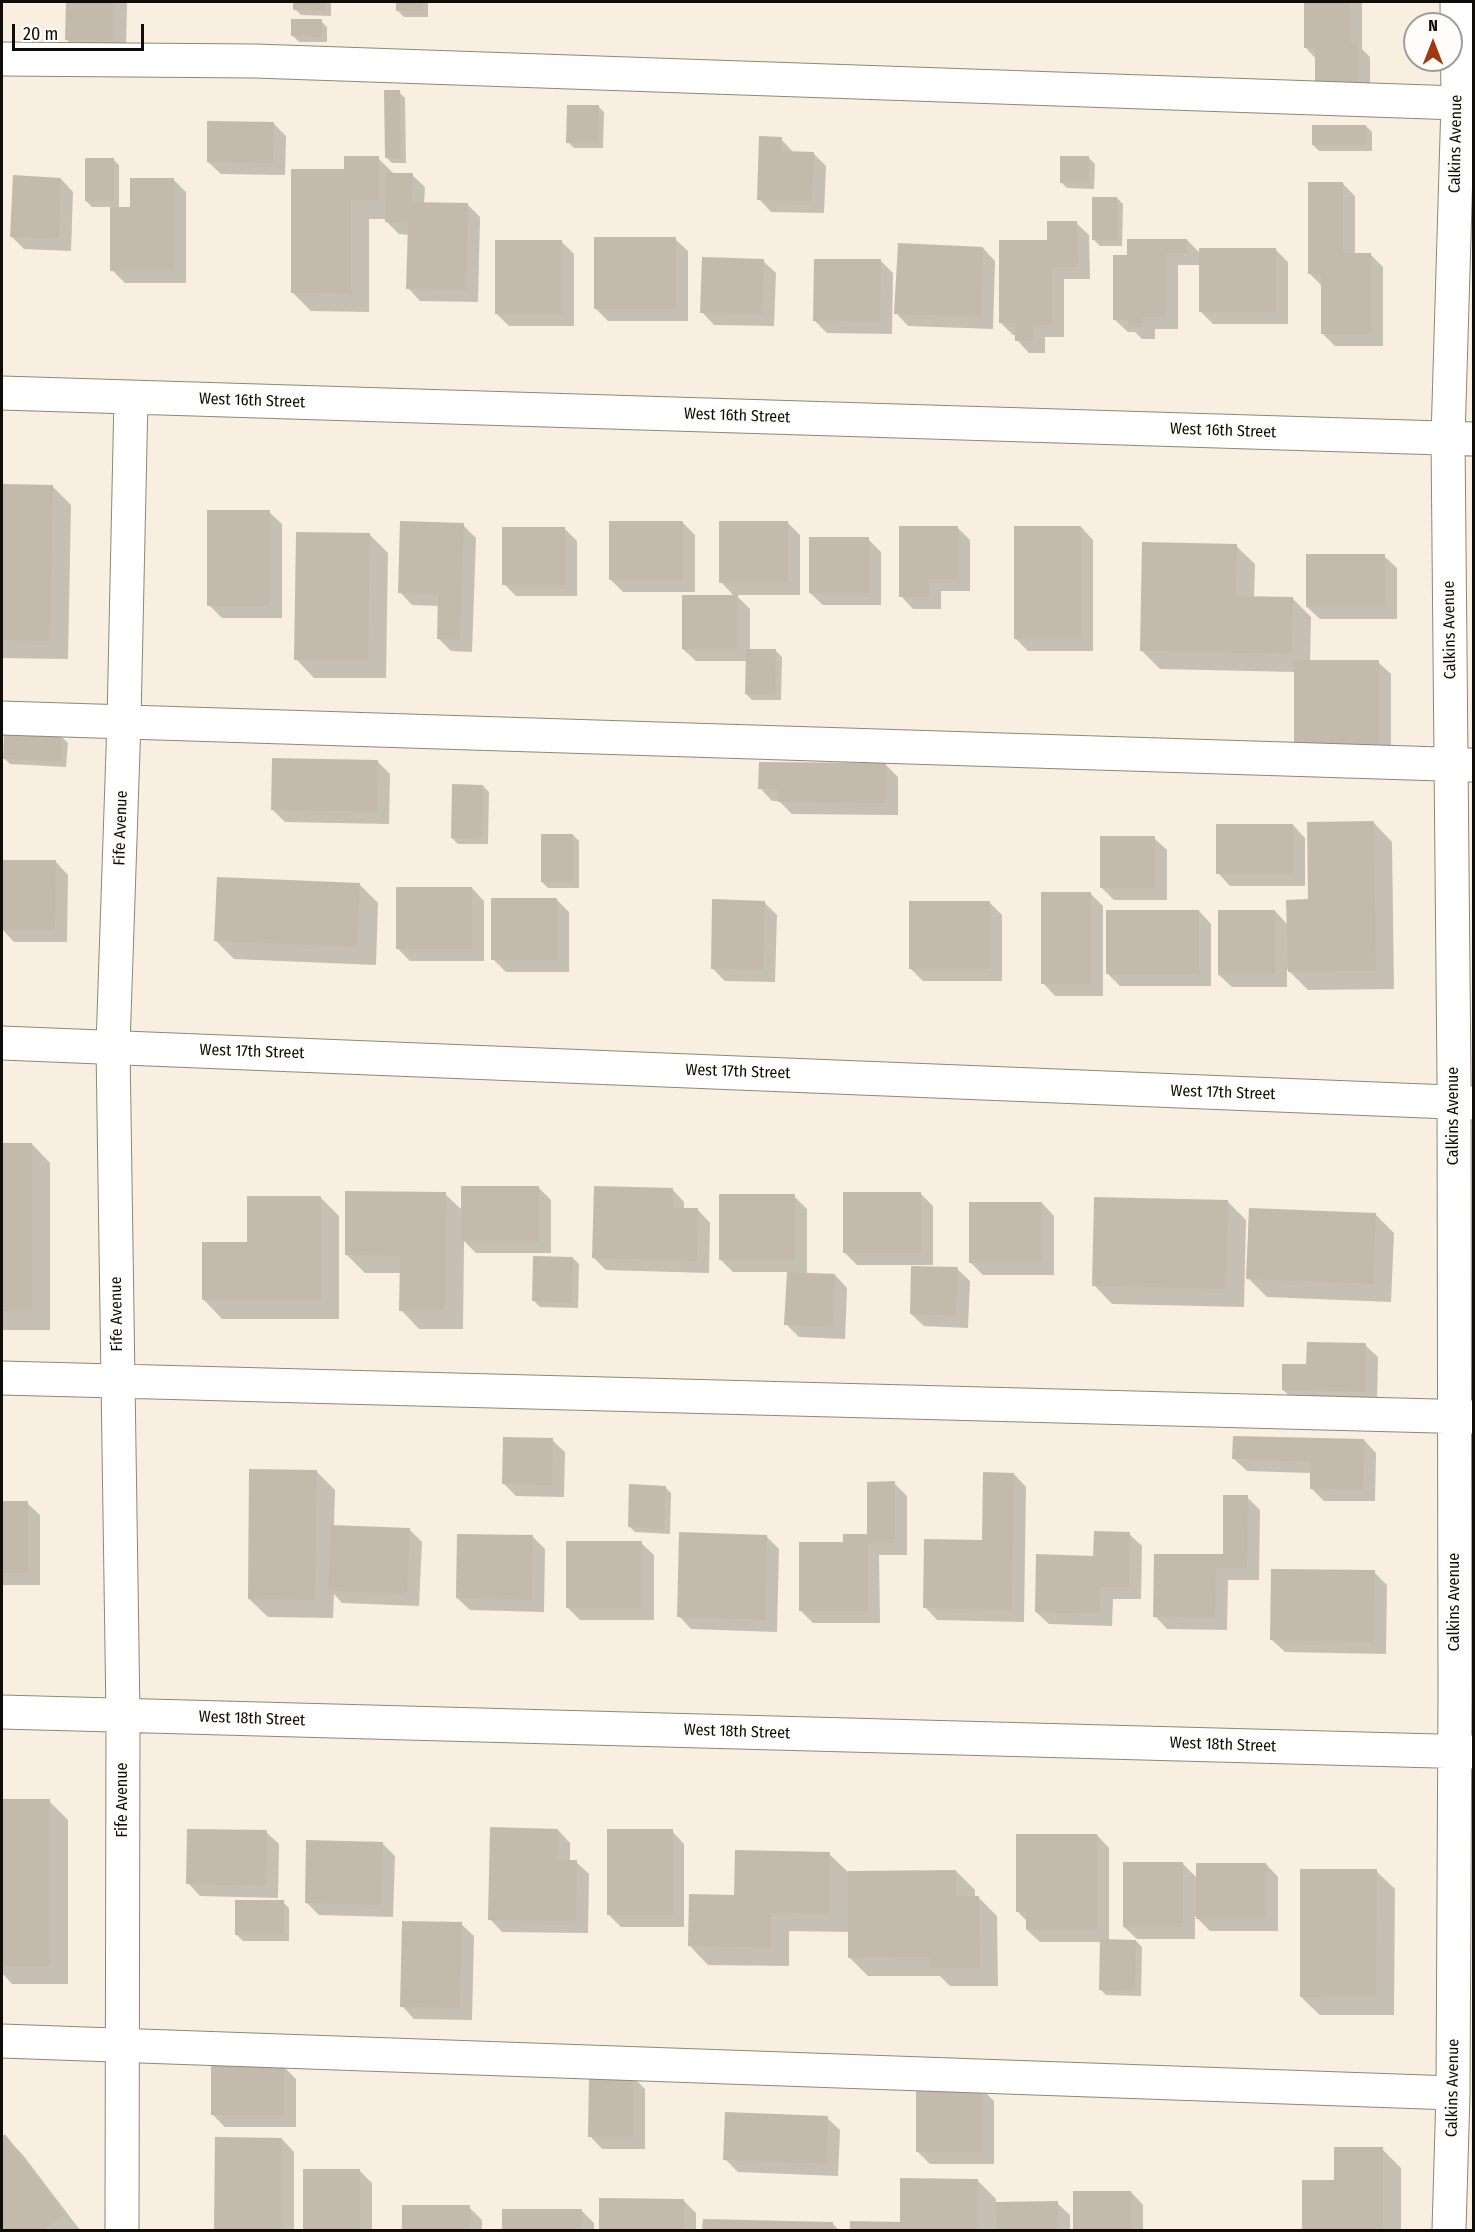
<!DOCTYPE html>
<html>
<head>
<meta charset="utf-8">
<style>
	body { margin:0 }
	#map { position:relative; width:1475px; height:2232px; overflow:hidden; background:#f8efe0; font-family:"Fira Sans Condensed",sans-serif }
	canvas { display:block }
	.frame { position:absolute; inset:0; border:3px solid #100d08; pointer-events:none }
	.north { position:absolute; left:1403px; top:12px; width:60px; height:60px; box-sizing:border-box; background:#fffdfa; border:2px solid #9f9d99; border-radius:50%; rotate:0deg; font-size:16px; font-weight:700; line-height:24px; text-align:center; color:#100d08 }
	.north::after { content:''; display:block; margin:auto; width:21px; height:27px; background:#9f3912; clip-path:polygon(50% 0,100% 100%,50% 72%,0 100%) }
	.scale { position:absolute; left:12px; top:24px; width:132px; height:27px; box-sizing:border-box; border:3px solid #100d08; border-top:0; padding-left:8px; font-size:18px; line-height:21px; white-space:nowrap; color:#100d08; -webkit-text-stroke:4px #fffdfa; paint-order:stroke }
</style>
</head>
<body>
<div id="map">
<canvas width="1475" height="2232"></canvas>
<div class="frame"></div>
<div class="north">N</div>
<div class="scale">20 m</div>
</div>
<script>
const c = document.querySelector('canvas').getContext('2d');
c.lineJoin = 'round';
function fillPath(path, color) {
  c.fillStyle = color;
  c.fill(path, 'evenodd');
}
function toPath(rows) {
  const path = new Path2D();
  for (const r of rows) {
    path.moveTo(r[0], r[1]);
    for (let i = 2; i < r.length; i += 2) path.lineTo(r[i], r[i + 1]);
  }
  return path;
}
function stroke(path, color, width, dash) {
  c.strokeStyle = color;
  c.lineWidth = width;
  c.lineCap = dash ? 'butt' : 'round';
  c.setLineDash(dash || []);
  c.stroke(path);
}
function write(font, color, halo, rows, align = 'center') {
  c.font = font + ' "Fira Sans Condensed",sans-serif';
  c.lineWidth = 6;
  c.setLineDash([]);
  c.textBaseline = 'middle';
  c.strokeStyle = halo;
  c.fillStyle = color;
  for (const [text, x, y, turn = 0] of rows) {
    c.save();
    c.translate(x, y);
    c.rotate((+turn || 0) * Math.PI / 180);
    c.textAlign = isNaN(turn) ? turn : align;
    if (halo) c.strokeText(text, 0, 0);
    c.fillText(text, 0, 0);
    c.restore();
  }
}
fillPath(toPath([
	[67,2,127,2,126,53,79,52,66,39],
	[295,2,331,2,331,16,301,15,295,9],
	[397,2,428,2,428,17,404,17,398,11],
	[496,2,528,2,528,3,497,3],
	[1305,2,1362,2,1362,49,1370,57,1370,98,1316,59,1305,47],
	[321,21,327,27,327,42,299,42,293,36],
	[399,92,405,98,406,163,392,163,386,157],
	[598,106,604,112,603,148,574,148,568,142],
	[273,123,286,136,285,175,221,174,208,162],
	[1366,126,1372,132,1372,151,1319,151,1313,145],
	[781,139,794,153,813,153,826,166,824,213,771,212,759,199],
	[378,158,395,175,412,175,425,187,424,204,467,204,480,217,478,302,420,301,408,288,409,235,399,234,387,222,387,219,369,219,369,312,311,311,292,292,345,170],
	[1089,158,1095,164,1094,189,1067,188,1061,182],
	[113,159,119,165,119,209,131,209,174,180,186,192,186,283,125,283,112,270,111,207,92,207,86,201],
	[61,179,73,192,71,251,24,249,12,237],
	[1343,184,1355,196,1355,254,1370,254,1383,267,1383,346,1335,346,1322,333,1322,286,1309,273],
	[1117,198,1123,204,1122,246,1100,246,1094,240],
	[1076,223,1089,235,1090,279,1064,279,1064,337,1045,337,1045,353,1029,353,1017,340,1017,335,1013,335,1000,322,1049,242],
	[675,239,688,251,688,321,608,321,595,308],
	[1187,240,1201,254,1275,249,1288,262,1288,324,1213,324,1201,312,1201,265,1178,265,1178,329,1155,329,1155,339,1142,339,1135,332,1128,332,1115,320,1128,256],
	[562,242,574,254,574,326,509,326,496,313],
	[983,248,995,261,993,329,908,326,896,313],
	[763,261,776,273,774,326,714,325,702,312],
	[881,261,893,273,892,334,827,333,814,320],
	[2,485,53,487,71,505,68,659,2,658],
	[269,512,282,524,282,618,222,618,209,605],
	[683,523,695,535,695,592,623,592,610,579],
	[788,523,800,535,800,595,736,595,750,609,750,651,776,651,782,657,781,700,752,700,746,694,747,661,696,661,683,649,734,596,721,582],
	[463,525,476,538,472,652,451,651,438,638,439,606,412,605,400,592],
	[957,527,970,540,970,591,941,591,941,609,913,609,901,596],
	[1081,527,1093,540,1093,651,1028,651,1015,638],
	[565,529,577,541,577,596,516,596,504,584],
	[369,534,388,553,386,678,314,678,296,659],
	[868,539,881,552,881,605,823,605,810,593],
	[1236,546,1255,564,1254,598,1292,598,1311,617,1310,662,1378,662,1391,674,1391,766,1296,672,1160,669,1141,650],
	[1384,556,1397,568,1397,619,1320,619,1307,607],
	[62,737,68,743,66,767,10,764,4,758],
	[377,761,390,774,389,824,285,822,273,810],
	[886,765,898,777,898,815,792,814,779,801,772,801,760,788],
	[483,786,489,792,488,844,458,844,452,838],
	[1374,823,1392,842,1394,989,1308,990,1287,969,1287,987,1232,987,1219,975,1275,911,1288,925],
	[1293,825,1305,838,1305,886,1230,886,1218,873],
	[573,835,579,841,579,888,548,888,542,882],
	[1154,838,1167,850,1167,900,1114,900,1102,888],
	[3,861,56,862,68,875,67,942,14,942,2,929],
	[360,885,378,903,376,965,234,959,215,940],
	[472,888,484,901,484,961,410,961,398,949],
	[1091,894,1103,906,1103,996,1055,996,1043,983],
	[556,899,569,912,569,972,506,972,493,959],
	[764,902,777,915,775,982,725,981,712,968],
	[989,902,1002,915,1002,981,923,981,910,968],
	[1199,911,1211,924,1211,986,1120,986,1107,973],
	[2,1144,32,1144,50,1163,50,1330,2,1330],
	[538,1187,551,1200,551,1253,476,1253,464,1241,463,1329,419,1329,401,1310,401,1273,365,1273,346,1254,445,1194,463,1211],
	[672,1189,684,1202,684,1210,698,1210,710,1223,709,1273,606,1270,594,1258],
	[920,1193,933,1206,933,1265,857,1265,844,1252],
	[794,1196,807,1209,807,1274,835,1275,847,1288,845,1339,799,1337,786,1324,789,1272,733,1272,720,1259],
	[320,1197,339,1216,339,1319,222,1319,204,1300],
	[1227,1201,1246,1220,1244,1307,1112,1304,1094,1285],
	[1042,1203,1054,1216,1054,1275,983,1275,970,1262],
	[1375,1214,1394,1233,1391,1302,1267,1297,1248,1278],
	[573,1258,579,1264,578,1308,540,1307,534,1301],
	[957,1269,970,1281,968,1328,924,1326,911,1314],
	[1365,1345,1378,1357,1377,1404,1296,1402,1283,1390,1308,1366],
	[552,1440,565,1452,564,1497,516,1496,504,1484],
	[1364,1440,1376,1453,1375,1501,1324,1501,1311,1488,1311,1473,1247,1471,1234,1459],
	[316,1471,335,1490,334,1526,409,1529,422,1542,419,1606,342,1603,334,1594,333,1618,268,1617,249,1599],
	[1014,1474,1026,1487,1024,1622,937,1620,925,1607,983,1542],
	[894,1483,907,1496,907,1555,879,1555,880,1623,813,1623,800,1610,844,1544,868,1536],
	[665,1487,671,1493,670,1534,635,1532,629,1526],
	[1247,1497,1260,1510,1259,1580,1228,1580,1227,1630,1167,1629,1155,1616,1225,1556],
	[2,1503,27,1503,40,1515,40,1585,2,1585],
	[1129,1534,1142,1546,1141,1599,1113,1599,1112,1626,1049,1624,1036,1612,1095,1557],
	[533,1537,545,1549,544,1612,470,1610,457,1598],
	[767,1537,779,1549,777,1632,691,1629,679,1616],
	[641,1543,654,1555,654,1620,580,1620,567,1607],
	[1374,1572,1387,1585,1386,1654,1285,1652,1272,1640],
	[2,1800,49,1801,68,1820,68,1984,12,1984,2,1973],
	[558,1830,570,1843,570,1862,576,1862,589,1874,588,1933,502,1932,490,1919],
	[672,1831,684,1844,684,1927,621,1927,608,1914],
	[266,1832,279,1844,278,1898,200,1896,188,1883],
	[1097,1835,1109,1848,1109,1941,1136,1941,1142,1947,1141,1996,1106,1995,1100,1989,1101,1942,1040,1942,1027,1930,1027,1921,1017,1911],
	[382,1843,395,1856,393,1917,319,1915,306,1902],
	[829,1854,848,1872,956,1871,975,1890,975,1897,978,1897,997,1916,998,1986,950,1986,940,1976,868,1976,850,1958,850,1932,789,1931,789,1966,708,1965,690,1946,736,1896],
	[1182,1863,1197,1878,1266,1864,1278,1877,1278,1931,1210,1931,1195,1916,1195,1939,1137,1939,1124,1927],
	[1376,1871,1395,1889,1394,2015,1320,2015,1301,1997],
	[283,1902,289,1908,289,1941,243,1941,237,1935],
	[461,1924,474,1936,472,2020,414,2019,402,2006],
	[283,2066,296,2079,296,2127,225,2127,212,2114],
	[633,2077,645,2089,645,2149,602,2149,590,2136],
	[981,2088,994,2101,994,2164,930,2164,917,2151],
	[827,2118,840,2130,838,2176,738,2172,725,2159],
	[5,2136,23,2155,80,2230,2,2230,2,2138],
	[217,2139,282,2139,294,2152,294,2230,216,2230],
	[1382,2149,1401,2168,1401,2230,1304,2230,1304,2182,1335,2182],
	[304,2170,359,2170,372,2183,372,2230,304,2230],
	[977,2180,996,2199,996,2203,1057,2203,1070,2215,1070,2230,851,2230,851,2222,902,2223],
	[1075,2192,1131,2192,1143,2205,1143,2230,1075,2230],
	[601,2200,683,2200,696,2213,696,2230,600,2230],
	[404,2207,469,2207,482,2220,482,2230,404,2230],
	[504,2211,582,2211,594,2223,594,2230,504,2230],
	[704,2221,833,2224,839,2230,704,2230]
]), '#0003');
fillPath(toPath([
	[66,2,114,2,114,41,65,40],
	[293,2,326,2,326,11,293,10],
	[396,2,423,2,423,11,396,11],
	[1304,2,1350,2,1350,43,1358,43,1358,86,1315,86,1315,48,1304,48],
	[291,19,322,19,322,37,291,36],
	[384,90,400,90,401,158,385,158],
	[567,105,599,105,598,143,566,143],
	[207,121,274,122,273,163,207,162],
	[1312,125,1366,125,1366,145,1312,145],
	[759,136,782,137,781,151,814,152,812,201,757,200],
	[344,156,379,156,379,200,351,200,351,294,291,293,291,169,344,169],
	[1060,156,1089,156,1089,183,1060,183],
	[85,158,114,158,114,201,85,201],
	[386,173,413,173,412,202,468,203,466,290,406,289,408,223,385,222],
	[13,175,61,178,59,239,10,237],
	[130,178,174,178,174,271,110,271,110,207,130,207],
	[1308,182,1343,182,1343,253,1371,253,1371,334,1321,334,1321,274,1308,274],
	[1092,197,1117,197,1117,240,1092,240],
	[1047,221,1077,221,1078,267,1052,267,1052,325,1033,325,1033,341,1015,341,1015,323,999,323,999,240,1047,240],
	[594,237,676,237,676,309,594,309],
	[1127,239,1187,239,1187,253,1166,253,1166,317,1143,317,1143,327,1128,327,1128,320,1113,320,1113,255,1127,255],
	[495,240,562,240,562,314,495,314],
	[898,243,983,247,981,317,894,314],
	[1199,248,1276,248,1276,312,1199,312],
	[702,257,764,259,762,314,700,313],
	[814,259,881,259,880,322,813,321],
	[2,484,53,485,50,641,2,640],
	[207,510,270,510,270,606,207,606],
	[400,521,464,523,460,640,437,639,438,594,398,593],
	[609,521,683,521,683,580,609,580],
	[719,521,788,521,788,583,719,583],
	[899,526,958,526,958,579,929,579,929,597,899,597],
	[1014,526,1081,526,1081,639,1014,639],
	[502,527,565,527,565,585,502,585],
	[296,532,370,533,368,660,294,660],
	[809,537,869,537,869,593,809,593],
	[1142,542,1237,544,1236,596,1293,597,1292,654,1140,651],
	[1306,554,1385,554,1385,607,1306,607],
	[682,595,738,595,738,649,682,649],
	[746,649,776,649,775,695,745,694],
	[1294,660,1379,660,1379,754,1294,754],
	[4,732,62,735,61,762,3,759],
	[272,758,378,760,377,812,271,810],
	[759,762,886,763,886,803,778,802,778,789,758,789],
	[452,784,483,785,482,839,451,838],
	[1374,821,1376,971,1288,972,1286,900,1308,899,1307,822],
	[1216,824,1293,824,1293,874,1216,874],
	[541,834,573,834,573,882,541,882],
	[1100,836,1155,836,1155,888,1100,888],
	[2,860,56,860,55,930,2,930],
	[217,877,360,883,357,947,214,941],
	[396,887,472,887,472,949,396,949],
	[1041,892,1091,892,1091,984,1041,984],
	[491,898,557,898,557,960,491,960],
	[712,899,765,901,763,970,711,969],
	[909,901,990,901,990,969,909,969],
	[1106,910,1199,910,1199,974,1106,974],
	[1218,910,1275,910,1275,975,1218,975],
	[2,1143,32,1143,32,1311,2,1311],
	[461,1186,539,1186,539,1241,461,1241],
	[594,1186,673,1188,673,1208,698,1208,697,1261,592,1258],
	[345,1191,446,1192,445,1311,399,1311,400,1256,345,1255],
	[843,1192,921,1192,921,1253,843,1253],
	[719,1194,795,1194,795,1260,719,1260],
	[247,1196,321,1196,321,1300,202,1300,202,1242,247,1242],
	[1094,1197,1228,1200,1226,1289,1092,1286],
	[969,1202,1042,1202,1042,1263,969,1263],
	[1249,1208,1376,1213,1373,1284,1246,1279],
	[533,1256,573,1257,572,1303,532,1301],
	[911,1266,958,1267,956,1316,910,1314],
	[787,1272,835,1274,833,1327,784,1325],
	[1307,1342,1366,1343,1365,1392,1282,1390,1282,1364,1306,1364],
	[1233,1436,1364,1439,1363,1490,1310,1489,1310,1462,1232,1459],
	[503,1437,553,1438,552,1485,502,1484],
	[249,1469,317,1470,315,1600,248,1599],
	[983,1472,1014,1473,1012,1610,923,1608,924,1539,982,1540],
	[895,1481,895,1543,868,1543,868,1611,799,1611,799,1542,843,1542,843,1534,867,1534,867,1482],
	[629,1484,666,1486,664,1529,628,1527],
	[1223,1495,1248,1495,1247,1568,1216,1568,1215,1618,1153,1617,1154,1554,1223,1554],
	[2,1501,28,1501,28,1573,2,1573],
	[331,1525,410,1528,407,1594,328,1591],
	[1094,1531,1130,1532,1129,1587,1101,1587,1100,1614,1035,1612,1036,1554,1093,1556],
	[679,1532,767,1535,765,1620,677,1617],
	[457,1534,533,1535,532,1600,456,1598],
	[566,1541,642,1541,642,1608,566,1608],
	[1271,1569,1375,1570,1374,1642,1270,1640],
	[2,1799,50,1799,50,1966,2,1966],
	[490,1827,558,1829,558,1860,577,1860,576,1921,488,1920],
	[187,1829,267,1830,266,1886,186,1884],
	[607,1829,673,1829,673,1915,607,1915],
	[1016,1834,1097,1834,1097,1930,1026,1930,1026,1912,1016,1912],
	[306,1840,383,1842,381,1905,305,1903],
	[735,1850,830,1852,829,1914,771,1913,771,1948,688,1946,689,1894,734,1895],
	[1123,1862,1183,1862,1183,1927,1123,1927],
	[1196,1863,1266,1863,1266,1919,1196,1919],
	[1300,1869,1377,1869,1376,1996,1300,1997],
	[956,1870,956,1896,979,1896,980,1968,930,1968,930,1957,848,1958,848,1871],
	[235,1900,284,1900,284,1935,235,1935],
	[402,1921,462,1922,460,2008,400,2007],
	[1100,1939,1136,1940,1135,1991,1099,1990],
	[211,2065,284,2065,284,2115,211,2115],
	[589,2075,633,2075,633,2137,588,2137],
	[916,2087,982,2087,982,2152,916,2152],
	[725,2112,828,2116,826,2164,723,2160],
	[5,2134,65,2214,43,2230,2,2230,2,2137],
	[215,2137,282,2138,282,2230,214,2230],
	[1334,2147,1383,2147,1383,2230,1302,2230,1302,2180,1334,2180],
	[303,2169,360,2169,360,2230,303,2230],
	[900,2178,978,2179,978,2230,850,2230,850,2221,900,2222],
	[1073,2191,1131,2191,1131,2230,1073,2230],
	[599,2198,684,2199,684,2230,599,2230],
	[1058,2201,1058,2230,997,2230,996,2202],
	[402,2205,470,2205,470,2230,402,2230],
	[502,2209,582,2209,582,2230,502,2230],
	[703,2219,833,2222,833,2230,702,2230]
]), '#c3baac');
const minor = toPath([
	[2,59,255,61,1458,103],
	[2,393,1474,439],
	[2,718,1472,765],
	[2,1378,1474,1417],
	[2,1712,1474,1752],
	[2,2041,1453,2093],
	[122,2230,123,1715,113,1046,124,721,131,398],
	[1449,2230,1453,2093,1455,1695,1454,1079,1448,438,1458,103,1457,2]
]);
const major = toPath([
	[2,1043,1474,1103]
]);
stroke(minor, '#8f8779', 35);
stroke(major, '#8f8779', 35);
stroke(minor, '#fff', 33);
stroke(major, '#fff', 33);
write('16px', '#100d08', '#fffdfa', [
	["Calkins Avenue",1456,144,-89],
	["West 16th Street",252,401,2],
	["West 16th Street",737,416,2],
	["West 16th Street",1223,431,2],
	["Calkins Avenue",1450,630,-91],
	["Fife Avenue",121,828,-88],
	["West 17th Street",252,1052,2],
	["West 17th Street",738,1072,2],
	["West 17th Street",1223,1093,2],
	["Calkins Avenue",1454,1116,-90],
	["Fife Avenue",117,1314,-91],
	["Calkins Avenue",1455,1602,-90],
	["West 18th Street",252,1719,2],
	["West 18th Street",737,1732,2],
	["West 18th Street",1223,1745,2],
	["Fife Avenue",123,1800,-90],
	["Calkins Avenue",1453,2088,-89]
]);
</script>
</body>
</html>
